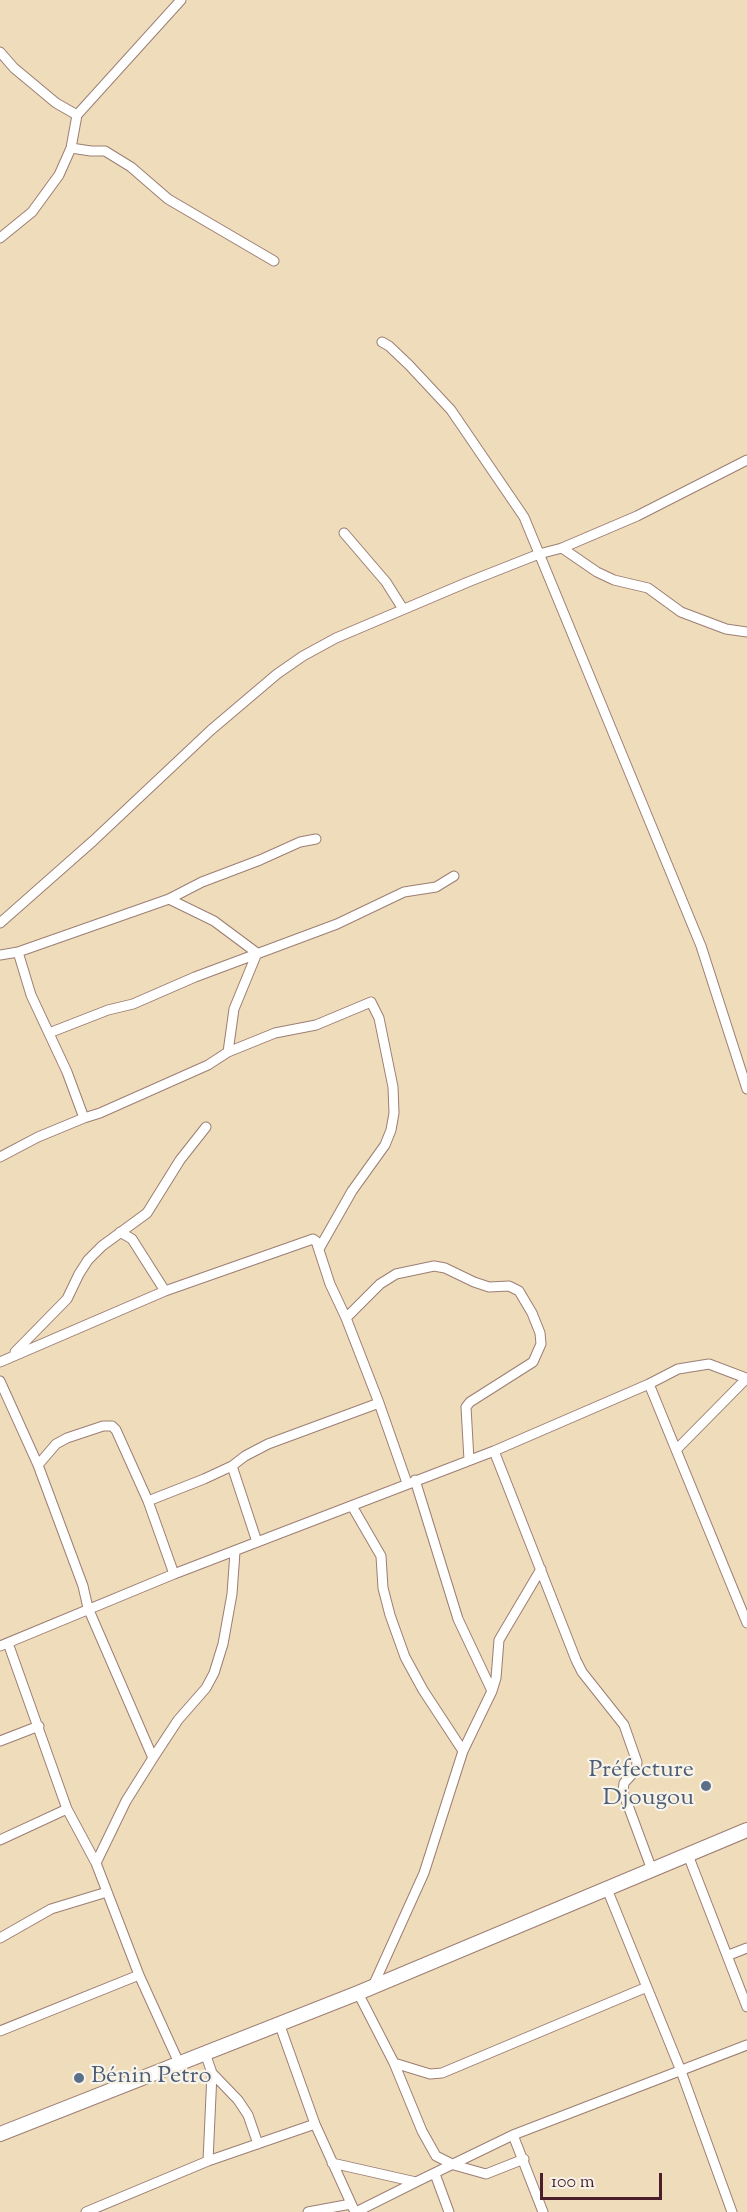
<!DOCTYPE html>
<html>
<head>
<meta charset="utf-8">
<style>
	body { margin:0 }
	#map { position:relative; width:747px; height:2212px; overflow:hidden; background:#efdcbb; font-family:"Sorts Mill Goudy",serif }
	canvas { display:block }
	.scale { position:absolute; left:540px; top:2173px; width:122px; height:27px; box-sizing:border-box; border:3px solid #4a1f2b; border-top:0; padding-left:8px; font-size:18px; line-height:21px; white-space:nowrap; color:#4a1f2b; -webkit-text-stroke:4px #f7f3e8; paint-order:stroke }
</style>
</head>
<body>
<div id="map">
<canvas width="747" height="2212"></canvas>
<div class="scale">100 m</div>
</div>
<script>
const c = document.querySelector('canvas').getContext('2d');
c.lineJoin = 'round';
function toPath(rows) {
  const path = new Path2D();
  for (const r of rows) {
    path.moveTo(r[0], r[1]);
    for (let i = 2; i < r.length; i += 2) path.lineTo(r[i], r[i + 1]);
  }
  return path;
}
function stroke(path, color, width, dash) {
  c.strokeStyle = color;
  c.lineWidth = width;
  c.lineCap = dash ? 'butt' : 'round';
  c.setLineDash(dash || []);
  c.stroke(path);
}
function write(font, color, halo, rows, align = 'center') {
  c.font = font + ' "Sorts Mill Goudy",serif';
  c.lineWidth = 4.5;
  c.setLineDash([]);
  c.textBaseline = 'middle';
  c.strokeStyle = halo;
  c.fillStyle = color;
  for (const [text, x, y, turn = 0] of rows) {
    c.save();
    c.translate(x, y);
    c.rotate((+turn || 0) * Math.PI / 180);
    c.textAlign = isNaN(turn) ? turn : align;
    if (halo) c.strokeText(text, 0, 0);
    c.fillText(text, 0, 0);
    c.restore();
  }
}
const minor = toPath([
	[0,52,14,68,56,103,77,115],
	[71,148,91,151,105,151,131,167,168,199,274,261],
	[0,238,32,212,59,175,71,148,77,115,181,0],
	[382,342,389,346,409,365,451,410,524,517,701,946,747,1089],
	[344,533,386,582,403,609],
	[562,548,597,572,614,580,648,588,681,612,726,629,747,632],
	[169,899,214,921,257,953],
	[0,923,93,841,211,730,277,674,303,656,336,638,468,582,539,554,562,548,637,516,747,460],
	[18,952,31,995,67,1072,84,1118],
	[0,955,18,952,169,899,202,882,260,860,300,842,316,839],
	[49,1033,108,1010,133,1004,195,977,337,924,404,892,436,887,454,876],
	[228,1052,234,1009,257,953],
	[0,1157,38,1137,84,1118,100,1113,208,1065,228,1052,275,1033,316,1025,371,1002,379,1018,393,1087,394,1113,391,1130,385,1145,352,1191,319,1249],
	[120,1232,132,1239,165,1291],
	[346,1318,380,1284,396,1274,434,1266,445,1268,474,1282,489,1287,509,1286,519,1291,532,1313,540,1333,541,1344,533,1362,470,1402,466,1407,469,1460],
	[15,1352,67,1299,79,1274,88,1260,102,1246,147,1213,180,1160,206,1127],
	[0,1362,165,1291,313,1239,316,1241,330,1284,346,1318,379,1403,407,1483],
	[0,1381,38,1465,83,1586,88,1608,153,1758],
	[649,1384,678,1369,709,1364,746,1378],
	[676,1450,747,1378],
	[494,1451,576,1660,582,1672,624,1725,637,1762,636,1770,624,1783,623,1792,652,1870],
	[38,1465,56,1444,67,1438,103,1426,112,1426,116,1430,148,1501,174,1574],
	[232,1466,257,1542],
	[415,1480,458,1619,492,1691],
	[148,1501,204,1479,232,1466,245,1456,268,1444,379,1403],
	[352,1506,381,1556,383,1588,390,1615,405,1657,423,1690,463,1751],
	[8,1643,67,1809,96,1863,139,1975,179,2063],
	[0,1646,174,1574,494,1451,649,1384,747,1623],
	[0,1741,39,1726],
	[0,1840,67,1809],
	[688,1855,747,2007],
	[96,1863,126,1801,153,1758,178,1720,206,1688,214,1673,223,1644,232,1594,235,1552],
	[607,1889,681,2071,732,2212],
	[0,1938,51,1909,107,1892],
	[729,1955,747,1948],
	[373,1986,424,1873,463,1751,492,1691,496,1678,499,1640,541,1569],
	[358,1993,394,2063,422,2131,436,2156,454,2165,486,2174,524,2159],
	[279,2023,315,2124,355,2212],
	[0,2031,139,1975],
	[205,2053,212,2073,208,2161],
	[394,2063,430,2074,442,2073,647,1987],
	[212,2073,238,2100,248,2115,258,2144],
	[513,2135,543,2212],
	[332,2163,416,2182,513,2135,747,2045],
	[435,2174,449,2212],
	[86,2212,208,2161,315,2124],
	[308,2212,351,2204],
	[356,2212,416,2182]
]);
const primary = toPath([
	[0,2134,358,1993,747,1830]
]);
stroke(minor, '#9c7e73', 11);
stroke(primary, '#9c7e73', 16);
stroke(minor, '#fff', 9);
stroke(primary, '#fff', 14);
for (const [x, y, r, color] of [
	[706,1786,6,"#5c6f8a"],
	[79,2078,6,"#5c6f8a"]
]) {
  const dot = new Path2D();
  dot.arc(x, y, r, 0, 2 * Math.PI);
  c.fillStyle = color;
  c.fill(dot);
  stroke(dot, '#f7f3e8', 2);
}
write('24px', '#4e5e75', '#f7f3e8', [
	["Préfecture",694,1772],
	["Djougou",694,1800],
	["Bénin Petro",91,2078,"left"]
], 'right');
</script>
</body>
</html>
